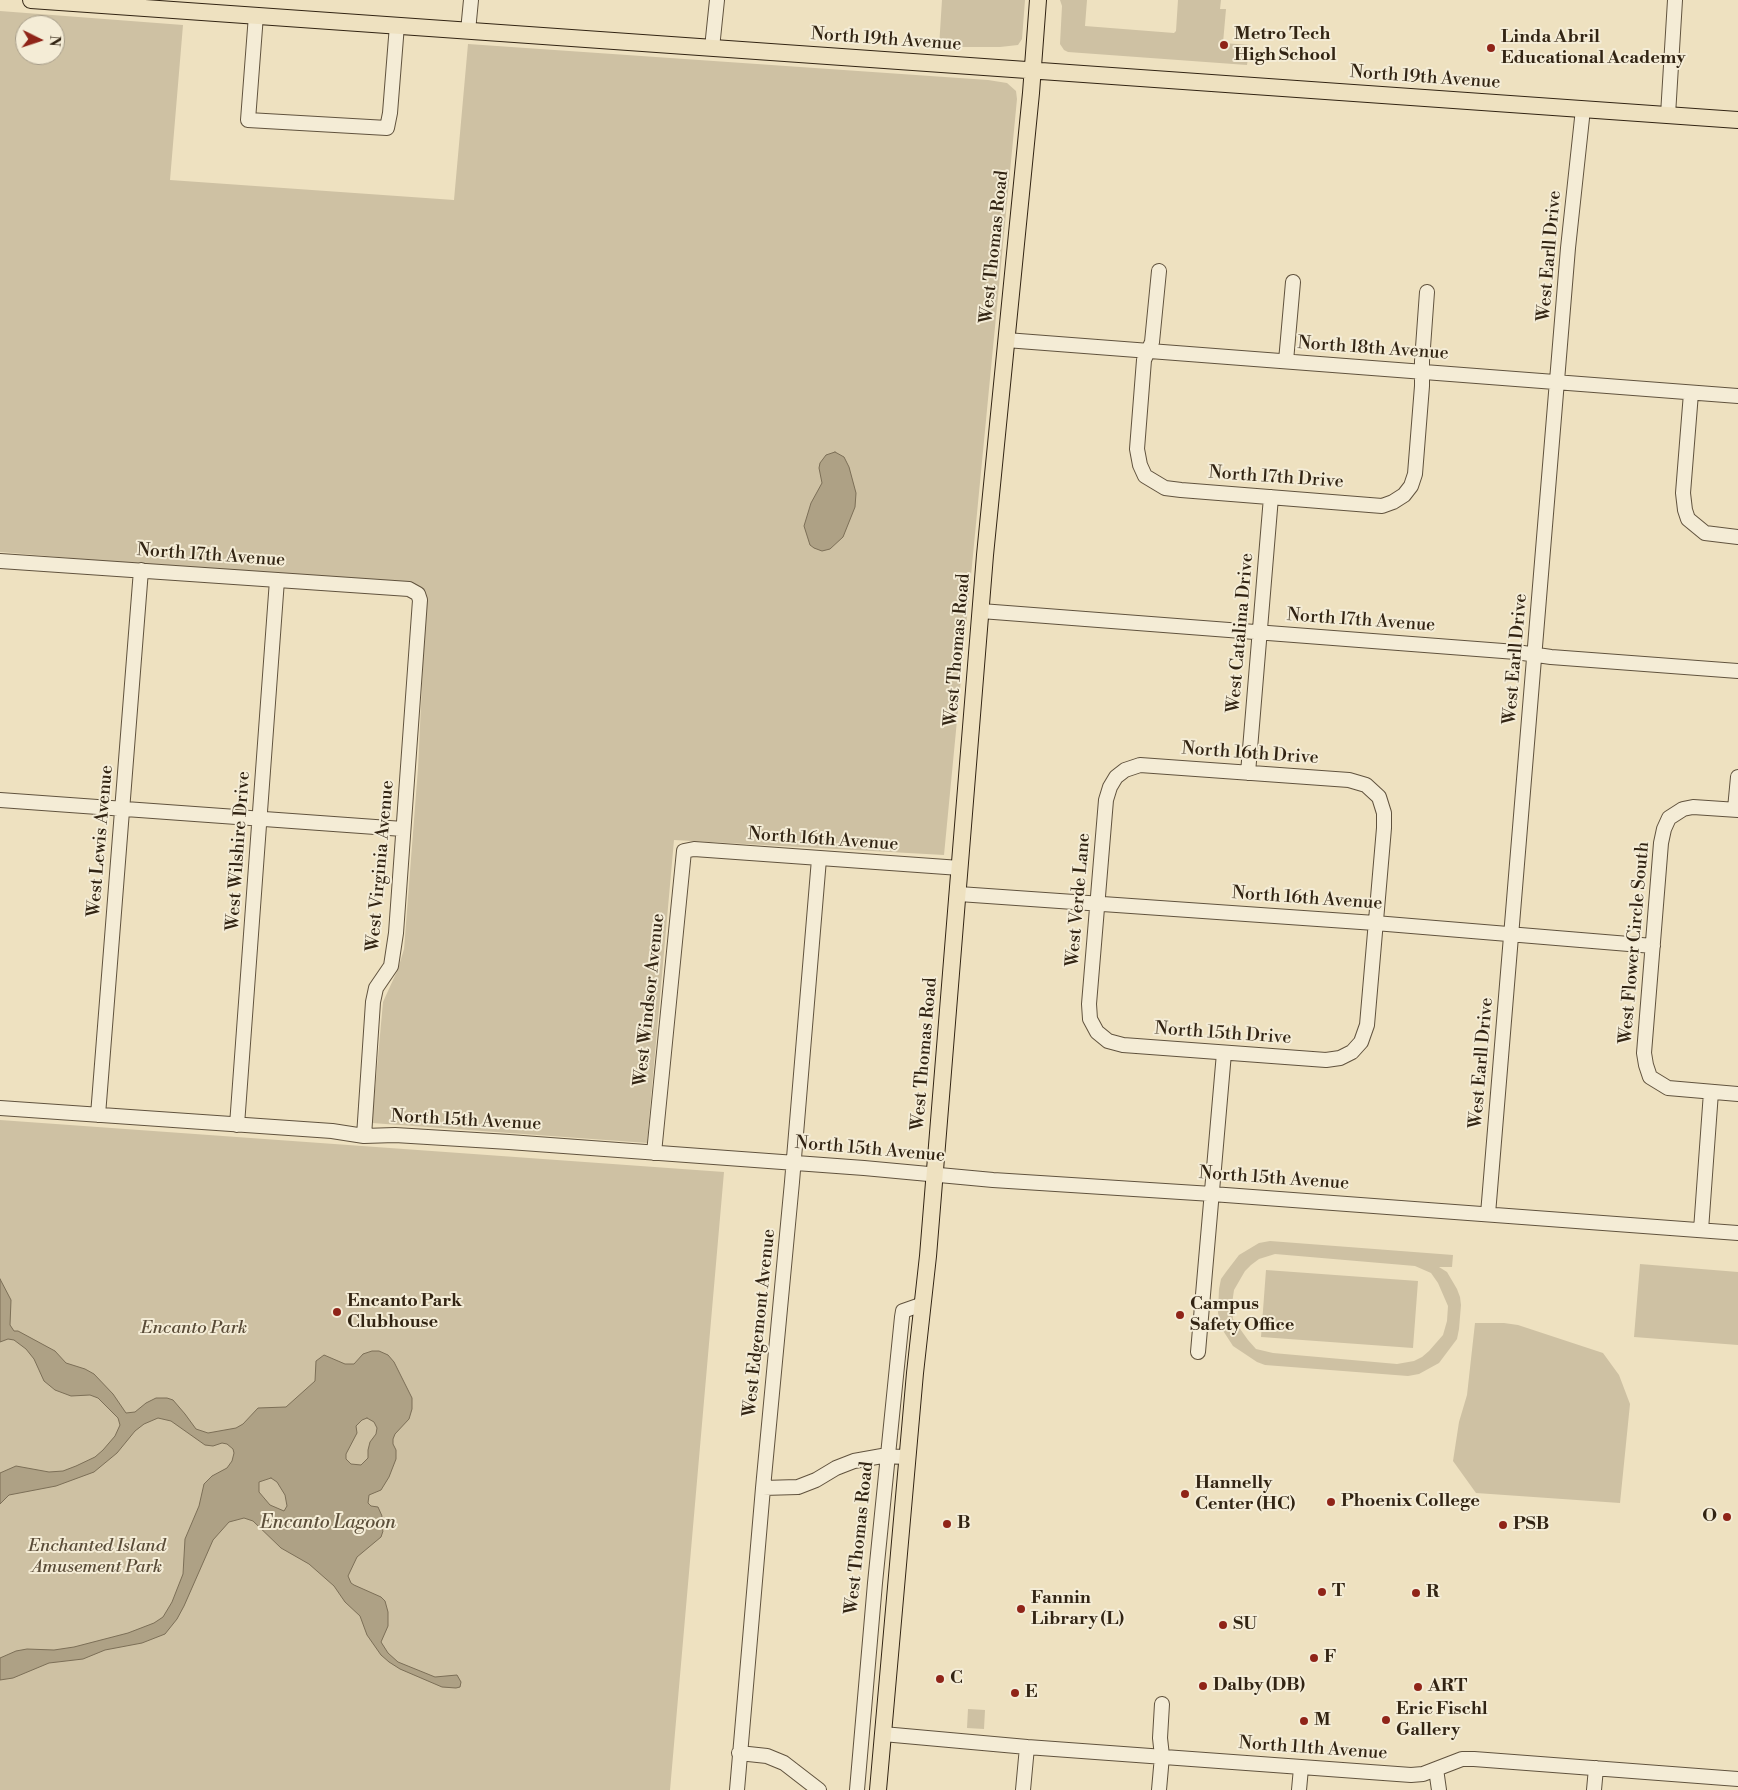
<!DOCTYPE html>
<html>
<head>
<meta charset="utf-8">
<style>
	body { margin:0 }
	#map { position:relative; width:1738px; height:1790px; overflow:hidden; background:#eee1c0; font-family:"Libre Bodoni",serif }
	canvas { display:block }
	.north { position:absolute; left:15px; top:15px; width:50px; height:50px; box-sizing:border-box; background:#f4ecd6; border:1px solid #a69c88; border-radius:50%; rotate:94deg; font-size:14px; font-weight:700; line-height:20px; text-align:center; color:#322413 }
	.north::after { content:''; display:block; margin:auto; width:18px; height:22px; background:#8f2418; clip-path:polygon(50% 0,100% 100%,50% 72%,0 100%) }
</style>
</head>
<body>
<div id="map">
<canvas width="1738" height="1790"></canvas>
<div class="north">N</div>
</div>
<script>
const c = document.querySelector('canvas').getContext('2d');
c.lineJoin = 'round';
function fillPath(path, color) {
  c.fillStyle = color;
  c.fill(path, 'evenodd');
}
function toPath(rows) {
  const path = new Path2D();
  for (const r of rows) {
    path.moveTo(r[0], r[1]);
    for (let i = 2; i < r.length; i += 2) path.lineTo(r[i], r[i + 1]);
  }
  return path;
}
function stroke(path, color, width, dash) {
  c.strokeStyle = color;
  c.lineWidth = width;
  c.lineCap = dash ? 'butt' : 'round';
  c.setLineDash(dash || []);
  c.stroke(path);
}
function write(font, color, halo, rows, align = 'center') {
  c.font = font + ' "Libre Bodoni",serif';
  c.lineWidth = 4;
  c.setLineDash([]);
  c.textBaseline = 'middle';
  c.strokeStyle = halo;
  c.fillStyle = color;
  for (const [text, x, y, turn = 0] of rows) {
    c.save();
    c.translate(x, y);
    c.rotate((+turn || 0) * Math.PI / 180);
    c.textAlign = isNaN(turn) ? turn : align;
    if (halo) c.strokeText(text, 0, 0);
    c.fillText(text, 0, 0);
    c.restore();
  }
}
fillPath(toPath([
	[942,0,1025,0,1022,39,1018,45,1000,47,939,47],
	[1060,0,1087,0,1085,26,1174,33,1176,31,1178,0,1221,0,1220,9,1226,9,1223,43,1250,45,1247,65,1068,52,1064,50,1060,44,1062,6],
	[0,11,183,25,170,180,454,200,468,44,988,80,1007,83,1016,91,1017,99,944,855,674,840,647,1143,372,1123,383,1002,398,969,404,949,418,768,426,600,421,588,0,552],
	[25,25,55,25,55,55,25,55],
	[0,1120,724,1172,670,1790,0,1790],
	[1270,1241,1453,1255,1452,1267,1439,1267,1447,1272,1457,1289,1460,1297,1461,1305,1459,1329,1457,1339,1439,1363,1419,1374,1408,1376,1265,1365,1257,1362,1233,1346,1222,1329,1218,1313,1219,1289,1221,1279,1226,1272,1239,1255,1259,1243],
	[1275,1254,1415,1266,1431,1273,1438,1283,1448,1306,1447,1321,1443,1335,1429,1351,1422,1357,1414,1361,1397,1364,1273,1353,1256,1349,1248,1340,1233,1319,1232,1304,1234,1290,1245,1271,1251,1265,1259,1259],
	[1640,1264,1738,1272,1738,1345,1634,1337],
	[1266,1270,1418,1281,1413,1348,1261,1337],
	[1475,1323,1504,1323,1518,1325,1603,1353,1619,1375,1630,1404,1620,1503,1476,1493,1453,1461,1459,1422,1467,1395],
	[968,1709,985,1710,984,1729,967,1728]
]), '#cec1a3');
const water = toPath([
	[835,452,844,457,849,467,856,493,855,507,843,537,830,549,822,551,814,548,810,545,804,526,811,503,822,483,819,468,820,463,826,455,835,452],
	[0,1279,11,1300,10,1325,14,1331,18,1331,55,1351,66,1363,85,1369,94,1374,113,1394,126,1413,135,1412,146,1403,156,1398,167,1398,173,1400,185,1414,196,1429,208,1433,236,1428,243,1424,258,1408,286,1407,315,1381,316,1361,324,1355,345,1364,354,1364,363,1354,372,1351,379,1351,388,1355,394,1362,412,1398,412,1409,409,1419,395,1434,393,1439,393,1444,396,1450,396,1459,389,1477,381,1490,369,1495,368,1503,371,1506,378,1507,382,1516,380,1525,383,1531,381,1537,357,1557,348,1576,351,1583,354,1585,381,1597,385,1601,388,1612,388,1626,381,1642,388,1653,398,1662,435,1677,457,1675,461,1682,460,1687,456,1688,442,1687,400,1669,389,1662,381,1655,367,1635,360,1616,345,1602,334,1586,309,1564,281,1548,253,1521,244,1518,229,1522,213,1540,184,1606,177,1619,165,1634,142,1643,105,1650,83,1659,49,1663,13,1678,0,1680,0,1658,16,1651,27,1649,54,1650,74,1647,128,1633,154,1623,163,1617,172,1602,183,1574,185,1539,199,1506,204,1484,212,1476,227,1468,232,1461,234,1453,233,1449,227,1444,222,1443,213,1446,205,1445,171,1421,158,1418,144,1424,135,1431,117,1453,94,1472,56,1486,9,1495,0,1504,0,1473,16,1466,49,1472,63,1471,76,1466,95,1457,103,1450,115,1436,120,1425,118,1418,98,1398,90,1395,71,1396,55,1390,44,1381,34,1359,26,1349,14,1340,8,1339,0,1342,0,1279],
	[367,1418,374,1422,377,1428,376,1434,370,1442,368,1450,368,1458,361,1465,351,1464,346,1459,346,1454,357,1433,356,1426,362,1420,367,1418],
	[271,1478,277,1482,285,1495,287,1506,284,1511,270,1505,259,1492,259,1482,271,1478]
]);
fillPath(water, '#aea185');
stroke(water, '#7c6f57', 1);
const minor = toPath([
	[256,15,248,120,387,128,390,113,397,25],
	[468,31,471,0],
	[712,48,717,0],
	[1668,115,1675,0],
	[1159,271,1152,342,1144,360,1137,449,1140,465,1145,476,1165,488,1181,490,1382,506,1393,502,1404,495,1411,486,1415,474,1422,386,1422,361,1427,292],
	[1006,340,1738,396],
	[1286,361,1293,282],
	[1691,393,1683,493,1685,510,1688,519,1705,533,1738,537],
	[0,561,409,589,418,594,420,600,396,933,391,966,376,988,373,1002,364,1136],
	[981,611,1516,652,1551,657,1738,671],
	[1140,765,1349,780,1366,785,1379,797,1384,813,1384,828,1367,1025,1361,1042,1352,1052,1340,1058,1326,1060,1123,1045,1108,1041,1097,1032,1090,1019,1089,1004,1106,800,1110,787,1116,777,1125,770,1140,765],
	[1248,773,1271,497],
	[0,800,403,829],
	[1735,809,1738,777],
	[1738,810,1693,807,1683,809,1669,818,1664,829,1661,843,1644,1053,1646,1065,1650,1077,1668,1088,1738,1094],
	[959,894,1375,923,1653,946],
	[0,1108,332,1131,364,1136,395,1135,509,1142,864,1168,993,1180,1212,1194,1738,1233],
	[98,1115,141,570],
	[237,1125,277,580],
	[654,1153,684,851,694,849,960,868],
	[1488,1214,1568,248,1583,109],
	[1701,1230,1711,1092],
	[1198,1352,1224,1053],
	[763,1488,798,1487,816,1480,836,1468,854,1461,882,1456,908,1457],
	[883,1734,1027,1747,1411,1775,1423,1774,1462,1759,1474,1759,1738,1779],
	[739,1753,767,1756,784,1763,819,1790],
	[1436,1769,1439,1790],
	[737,1790,763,1488,792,1182,819,859],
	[857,1790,875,1583,902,1317,903,1311,923,1304],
	[1023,1790,1027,1747],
	[1159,1790,1162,1756,1160,1738,1162,1704],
	[1299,1790,1301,1768],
	[1594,1790,1596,1768]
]);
const major = toPath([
	[31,0,1738,120],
	[878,1790,915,1373,928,1256,985,555,1031,93,1038,0]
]);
stroke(minor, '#61533e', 16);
stroke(major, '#322413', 18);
stroke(minor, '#f4ecd6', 14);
stroke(major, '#eee1c0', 16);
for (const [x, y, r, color] of [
	[1224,45,5,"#8f2418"],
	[1491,48,5,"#8f2418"],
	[337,1312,5,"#8f2418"],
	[1180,1315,5,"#8f2418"],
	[1185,1494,5,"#8f2418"],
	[1331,1502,5,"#8f2418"],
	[1727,1517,5,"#8f2418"],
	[947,1524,5,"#8f2418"],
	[1503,1525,5,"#8f2418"],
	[1322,1592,5,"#8f2418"],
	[1416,1593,5,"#8f2418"],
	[1021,1609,5,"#8f2418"],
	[1223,1625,5,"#8f2418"],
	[1314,1658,5,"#8f2418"],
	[940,1679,5,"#8f2418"],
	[1203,1686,5,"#8f2418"],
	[1418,1687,5,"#8f2418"],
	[1015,1693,5,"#8f2418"],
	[1386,1720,5,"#8f2418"],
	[1304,1721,5,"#8f2418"]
]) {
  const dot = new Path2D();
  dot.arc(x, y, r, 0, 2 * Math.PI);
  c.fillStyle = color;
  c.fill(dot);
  stroke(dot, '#f4ecd6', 2);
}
write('bold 18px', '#322413', '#f4ecd6', [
	["Metro Tech",1234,35],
	["High School",1234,56],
	["Linda Abril",1501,38],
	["Educational Academy",1501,59],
	["Encanto Park",347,1302],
	["Clubhouse",347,1323],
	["Campus",1190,1305],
	["Safety Office",1190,1326],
	["Hannelly",1195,1484],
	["Center (HC)",1195,1505],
	["Phoenix College",1341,1502],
	["O",1717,1517,"right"],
	["B",957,1524],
	["PSB",1513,1525],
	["T",1332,1592],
	["R",1426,1593],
	["Fannin",1031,1599],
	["Library (L)",1031,1620],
	["SU",1233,1625],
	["F",1324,1658],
	["C",950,1679],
	["Dalby (DB)",1213,1686],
	["ART",1428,1687],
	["E",1025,1693],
	["Eric Fischl",1396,1710],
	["Gallery",1396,1731],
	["M",1314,1721]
], 'left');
write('18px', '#322413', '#f4ecd6', [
	["North 19th Avenue",886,40,4],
	["North 19th Avenue",1425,78,4],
	["West Thomas Road",995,247,-84],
	["West Earll Drive",1550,256,-85],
	["North 18th Avenue",1373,349,4],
	["North 17th Drive",1276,478,4],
	["North 17th Avenue",211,556,4],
	["North 17th Avenue",1361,621,4],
	["West Catalina Drive",1241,633,-85],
	["West Thomas Road",958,650,-85],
	["West Earll Drive",1516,659,-85],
	["North 16th Drive",1250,754,4],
	["North 16th Avenue",823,840,4],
	["West Lewis Avenue",101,841,-85],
	["West Wilshire Drive",239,851,-86],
	["West Virginia Avenue",381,866,-85],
	["North 16th Avenue",1307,899,4],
	["West Verde Lane",1079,900,-85],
	["West Flower Circle South",1635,943,-85],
	["West Windsor Avenue",650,1000,-84],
	["North 15th Drive",1223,1034,4],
	["West Thomas Road",925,1054,-85],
	["West Earll Drive",1482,1063,-85],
	["North 15th Avenue",466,1121,3],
	["North 15th Avenue",870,1150,5],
	["North 15th Avenue",1274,1179,4],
	["West Edgemont Avenue",760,1323,-84],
	["West Thomas Road",860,1538,-84],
	["North 11th Avenue",1313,1749,4]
]);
write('italic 18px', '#594b37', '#f4ecd6', [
	["Encanto Park",194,1329],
	["Enchanted Island",97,1547],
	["Amusement Park",97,1568]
]);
write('italic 19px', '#5d503b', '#f4ecd6', [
	["Encanto Lagoon",328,1523]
]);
</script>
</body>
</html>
